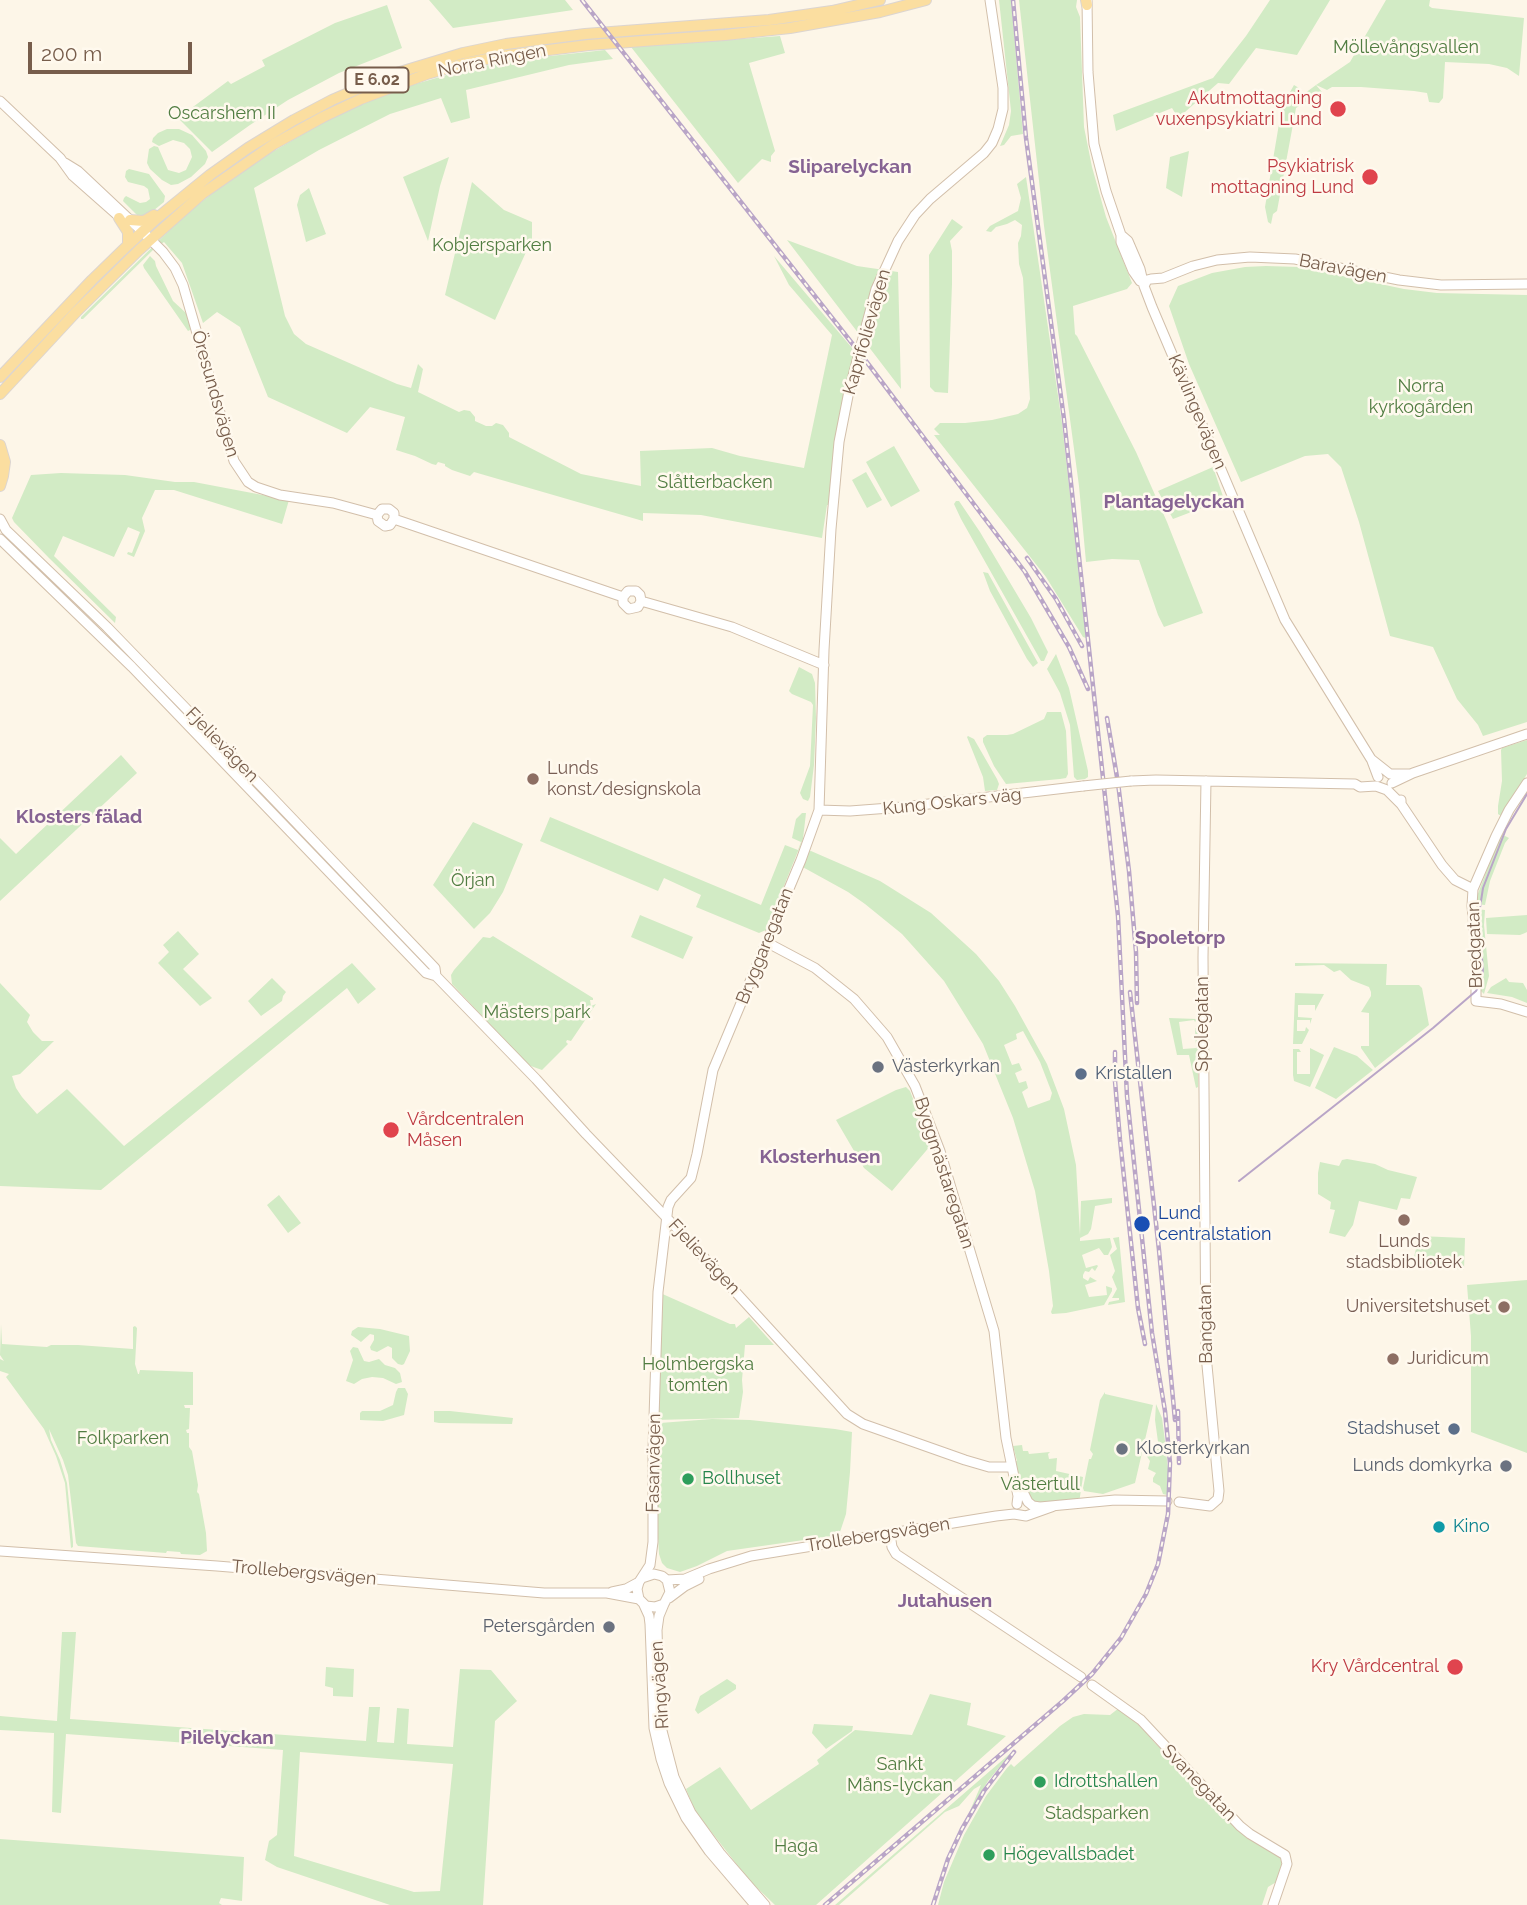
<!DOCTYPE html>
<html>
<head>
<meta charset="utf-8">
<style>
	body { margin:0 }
	#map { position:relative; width:1527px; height:1905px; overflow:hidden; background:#fdf6e8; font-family:Raleway,sans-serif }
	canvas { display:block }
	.scale { position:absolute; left:28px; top:42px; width:164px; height:32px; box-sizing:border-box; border:4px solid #775d4b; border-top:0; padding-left:9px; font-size:21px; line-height:24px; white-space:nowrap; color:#775d4b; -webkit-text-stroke:5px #fff9ee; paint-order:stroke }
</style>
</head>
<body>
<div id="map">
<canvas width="1527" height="1905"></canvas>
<div class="scale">200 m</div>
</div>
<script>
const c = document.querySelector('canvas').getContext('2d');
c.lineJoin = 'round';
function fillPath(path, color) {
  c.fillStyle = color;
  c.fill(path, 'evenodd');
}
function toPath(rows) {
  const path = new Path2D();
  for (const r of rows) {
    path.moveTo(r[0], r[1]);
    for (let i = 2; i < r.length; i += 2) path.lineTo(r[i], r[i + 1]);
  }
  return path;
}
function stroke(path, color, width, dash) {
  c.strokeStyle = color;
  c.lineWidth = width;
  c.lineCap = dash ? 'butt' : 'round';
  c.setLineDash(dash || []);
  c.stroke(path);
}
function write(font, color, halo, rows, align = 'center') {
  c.font = font + ' Raleway,sans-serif';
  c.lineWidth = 5;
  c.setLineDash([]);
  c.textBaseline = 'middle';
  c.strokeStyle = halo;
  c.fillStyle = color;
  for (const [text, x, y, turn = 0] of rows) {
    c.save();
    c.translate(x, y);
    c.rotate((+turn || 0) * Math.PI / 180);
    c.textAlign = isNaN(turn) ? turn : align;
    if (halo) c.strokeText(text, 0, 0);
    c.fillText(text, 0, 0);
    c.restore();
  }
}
fillPath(toPath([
	[429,0,565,0,573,10,453,28],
	[999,0,1011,0,1023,134,1011,136,1004,145,1000,146,1009,125,1011,111],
	[1019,0,1077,0,1076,7,1080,17,1084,127,1092,167,1106,217,1132,283,1127,289,1073,306,1075,334,1077,336,1136,452,1167,522,1203,613,1164,627,1158,615,1139,560,1112,559,1086,562,1079,486,1044,226],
	[1270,0,1330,0,1297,55,1256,48,1229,84,1218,83,1185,112,1177,116,1172,108,1116,131,1113,115,1213,78,1246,36],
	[1386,0,1430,0,1429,6,1432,8,1524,18,1519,76,1507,68,1489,64,1445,62,1443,98,1439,103,1429,102,1427,93,1414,91,1361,87,1332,87,1327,90,1316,85,1322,92,1296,108,1277,211,1273,214,1271,224,1268,222,1265,207,1282,106,1294,85,1299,88,1297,99,1316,85,1350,62],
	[387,5,402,48,339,73,288,100,250,125,212,152,178,118,228,81,231,84,265,66,262,60,335,23],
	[780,36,785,53,749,63,775,151,771,156,771,162,762,159,738,183,631,47],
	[605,50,613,59,569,65,466,90,470,118,451,123,441,98,390,114,319,150,254,188,285,316,294,334,306,344,397,384,411,388,418,364,423,369,418,392,459,412,464,410,470,411,475,417,475,421,486,426,492,426,496,423,503,425,509,433,509,437,581,474,641,486,640,451,712,448,740,456,804,468,832,335,789,285,774,256,858,355,833,506,827,505,822,538,701,515,643,513,643,521,474,472,470,476,452,470,445,466,445,464,438,462,436,465,432,464,415,456,396,450,405,417,370,407,347,433,268,397,240,327,217,312,203,323,182,263,164,242,154,249,83,319,81,319,81,317,187,213,248,166,329,119,370,101,412,85,464,70,514,60],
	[167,129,179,129,192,135,206,151,208,157,205,164,191,177,178,184,171,185,162,180,150,169,147,163,149,149,154,146,158,147,168,170,179,173,186,170,192,157,190,149,184,143,173,140,159,146,152,142,153,138,158,133],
	[1189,151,1182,197,1166,188,1170,157],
	[449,157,440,186,428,241,403,177],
	[129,169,149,174,165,196,164,202,148,215,138,216,123,201,124,198,126,196,140,203,146,202,150,199,148,189,144,186,128,182,125,177,126,171],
	[1026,177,1062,423,1086,638,1083,637,1046,577,934,435,940,435,934,429,940,423,965,423,992,420,1018,414,1027,408,1030,399,1023,278,1019,264,1018,243,1021,236,1022,225,1015,220,1007,224,996,227,991,232,986,231,990,226,1018,211,1021,198,1017,184],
	[472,182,504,210,532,222,532,239,495,320,445,295],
	[309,188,326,234,306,242,297,205,300,195],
	[952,219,963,227,950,241,952,251,952,284,948,393,935,392,930,387,929,255],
	[787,240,857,266,898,272,901,389],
	[150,256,155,261,156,266,173,301,186,313,192,329,188,331,144,268,143,265],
	[1266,266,1300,267,1404,289,1437,293,1527,295,1527,722,1483,736,1478,725,1457,699,1433,647,1390,636,1359,522,1341,467,1328,454,1305,456,1241,482,1189,364,1169,306,1178,286,1212,273,1245,267],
	[894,446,920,491,891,507,866,462],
	[1213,467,1227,508,1220,501,1173,519,1158,491],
	[866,472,882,500,867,508,852,480],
	[61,473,125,475,175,482,194,482,289,500,282,524,174,490,155,490,142,518,145,531,134,557,127,554,128,552,132,553,140,532,128,527,114,557,63,536,54,556,116,617,115,623,49,558,14,522,12,518,31,475],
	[956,501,959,501,980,532,1031,618,1048,652,1044,661,1041,661,961,519,954,504],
	[983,572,988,573,1038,663,1033,667,1027,659,990,591],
	[1056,654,1069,688,1088,771,1088,777,1085,779,1077,780,1074,777,1070,725,1060,693,1047,669],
	[799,667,812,674,815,683,816,718,814,765,810,797,808,801,803,799,800,793,810,766,813,705,811,702,792,694,789,691],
	[1047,712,1061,712,1066,731,1068,774,1066,778,1060,779,1006,784,994,766,983,742,983,738,987,735,1007,735,1013,734,1044,719],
	[968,736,974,739,997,779,999,784,997,790,985,791,983,777,967,737],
	[1527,740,1527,774,1501,816,1498,814,1498,806,1502,781,1501,750,1502,748],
	[121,755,137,773,0,901,0,838,16,854],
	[802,813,806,813,803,839,766,930,759,933,696,907,701,895,664,878,658,891,540,841,550,817,761,905,785,845,798,850,801,842,792,838,796,819],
	[473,822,523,844,503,892,490,913,474,929,433,885],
	[1501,834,1509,838,1505,843,1490,881,1485,905,1476,904,1477,896],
	[811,851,880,881,931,913,976,954,999,981,1015,1006,1047,1064,1064,1109,1076,1165,1080,1235,1081,1201,1112,1198,1112,1203,1095,1206,1091,1229,1088,1234,1080,1238,1080,1241,1110,1238,1112,1247,1108,1255,1104,1255,1099,1248,1082,1255,1086,1268,1097,1265,1098,1266,1095,1271,1092,1268,1089,1272,1085,1271,1083,1275,1083,1278,1088,1281,1090,1277,1097,1281,1085,1285,1089,1297,1107,1295,1106,1286,1112,1288,1112,1291,1104,1305,1066,1313,1052,1314,1051,1312,1053,1306,1049,1271,1035,1191,1013,1118,983,1044,944,981,902,934,865,904,848,892,799,865,804,852],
	[1023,1031,1040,1062,1052,1093,1050,1100,1028,1108,1022,1092,1028,1088,1026,1081,1019,1083,1015,1073,1022,1070,1019,1063,1012,1065,1004,1045,1017,1039,1016,1034],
	[1476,909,1485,910,1484,925,1489,976,1484,994,1480,990],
	[640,915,693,937,683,959,631,937],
	[1527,915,1527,932,1525,933,1520,935,1487,934,1486,918],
	[178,931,199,954,183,969,212,998,200,1006,158,963,169,952,163,945],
	[493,936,593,998,593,1000,590,1000,591,1006,596,1004,571,1041,567,1040,566,1042,568,1044,542,1070,528,1065,452,984,451,975,454,970,483,937,490,938],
	[352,963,376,989,358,1004,347,988,101,1190,0,1186,0,983,30,1015,27,1022,33,1032,42,1041,54,1041,20,1074,12,1076,16,1088,22,1097,37,1114,67,1089,124,1146],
	[1295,963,1387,964,1386,985,1419,985,1422,988,1429,1025,1375,1068,1361,1048,1361,1046,1369,1046,1369,1013,1361,1012,1371,996,1371,992,1369,987,1351,980,1340,970,1334,972,1324,965,1295,966],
	[272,978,286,992,283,996,282,1001,261,1016,248,1001],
	[1506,978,1509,982,1523,983,1527,990,1527,1003,1512,997,1487,993,1491,987],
	[1295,993,1324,994,1315,1011,1315,1005,1298,1005,1298,1017,1312,1018,1310,1024,1310,1020,1297,1020,1297,1031,1305,1031,1306,1027,1309,1030,1302,1044,1293,1044],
	[1169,1018,1197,1019,1195,1022,1194,1020,1179,1022,1183,1049,1196,1048,1195,1028,1198,1028,1198,1087,1196,1088,1189,1055,1177,1055],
	[1334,1047,1357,1056,1373,1070,1336,1099,1315,1088],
	[1310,1048,1324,1055,1310,1087,1294,1081,1293,1075,1293,1049,1299,1049,1301,1052,1297,1052,1297,1074,1310,1074],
	[906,1087,910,1091,931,1145,892,1191,864,1168,836,1120,896,1090],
	[1347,1159,1375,1164,1388,1170,1417,1177,1410,1199,1401,1198,1397,1210,1359,1201,1353,1225,1345,1237,1329,1233,1335,1210,1330,1209,1331,1202,1318,1194,1318,1173,1320,1162,1339,1166,1342,1160],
	[279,1195,301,1223,288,1233,267,1205],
	[1419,1236,1465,1238,1464,1270,1447,1268,1411,1260,1414,1257],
	[1119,1237,1125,1302,1108,1305,1109,1302,1119,1300,1119,1298,1112,1298,1117,1289,1112,1277,1115,1271,1110,1255,1117,1249,1113,1238],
	[1527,1280,1527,1453,1471,1432,1471,1336,1467,1285],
	[658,1292,730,1324,735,1324,736,1328,749,1317,774,1345,745,1345,742,1380,743,1392,739,1418,654,1420],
	[1,1324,2,1344,47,1347,51,1345,78,1345,133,1349,133,1327,135,1326,137,1328,135,1364,138,1374,139,1374,140,1370,193,1372,193,1405,184,1405,185,1408,190,1408,189,1429,186,1430,187,1433,189,1433,189,1447,192,1451,198,1485,197,1492,199,1494,206,1533,207,1551,200,1555,181,1554,180,1552,167,1551,166,1553,78,1546,76,1543,68,1475,63,1460,49,1429,51,1440,60,1460,67,1483,73,1542,73,1547,71,1548,65,1483,56,1456,44,1429,6,1377,9,1374,0,1371,0,1359,4,1361,0,1355],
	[358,1327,380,1329,409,1336,410,1351,404,1364,402,1365,398,1364,392,1358,392,1348,388,1346,377,1352,371,1350,370,1347,374,1340,374,1335,370,1334,361,1342,354,1337,351,1335,352,1331],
	[353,1347,358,1348,364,1361,369,1362,379,1359,385,1365,395,1368,400,1373,402,1382,396,1384,383,1378,372,1377,362,1379,354,1384,346,1381,353,1360,350,1351],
	[398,1388,405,1388,408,1394,404,1415,383,1421,360,1420,360,1413,362,1411,380,1411,393,1405,396,1392],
	[1105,1392,1105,1394,1153,1405,1135,1483,1103,1494,1084,1491,1083,1488,1089,1459,1091,1459,1093,1454,1090,1450,1100,1400],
	[1156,1404,1162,1418,1165,1441,1168,1469,1167,1495,1163,1494,1160,1486,1153,1482,1153,1478,1156,1473,1148,1469,1150,1461,1146,1455,1150,1450,1159,1449,1155,1420],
	[434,1411,450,1411,513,1418,512,1424,439,1423,434,1422],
	[712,1419,750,1420,835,1429,852,1432,850,1472,846,1514,839,1535,727,1551,697,1566,680,1572,667,1568,662,1563,659,1554,656,1504,660,1423],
	[1022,1445,1023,1451,1028,1451,1029,1454,1050,1452,1048,1454,1049,1459,1057,1458,1056,1471,1083,1477,1079,1503,1054,1506,1026,1501,1010,1462,1017,1461,1013,1446],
	[62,1632,76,1632,70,1719,366,1741,369,1707,380,1707,377,1742,394,1743,397,1708,409,1709,407,1744,453,1747,460,1669,491,1670,517,1701,495,1721,483,1905,390,1905,277,1867,265,1860,269,1841,277,1835,283,1750,66,1734,61,1813,52,1812,54,1733,0,1730,0,1716,57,1721],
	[300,1752,453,1764,440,1891,414,1892,294,1856],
	[326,1667,354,1669,353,1697,333,1696,333,1688,325,1686],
	[727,1679,736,1685,736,1689,698,1714,695,1710,700,1696],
	[930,1694,971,1703,967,1725,1006,1736,816,1905,775,1905,749,1880,695,1811,686,1789,720,1767,751,1810,819,1764,817,1760,855,1730,912,1735],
	[1119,1708,1136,1720,1154,1742,1201,1789,1280,1856,1282,1867,1278,1881,1268,1887,1262,1905,938,1905,944,1882,964,1835,986,1796,1007,1768,1011,1764,1014,1767,1060,1726,1073,1717,1084,1714,1110,1715],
	[814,1724,853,1726,852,1731,826,1749,812,1733],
	[1013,1751,988,1781,969,1813,981,1785,974,1789,959,1806,945,1812,839,1905,835,1905],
	[0,1839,244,1857,242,1901,221,1898,219,1903,222,1905,0,1905]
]), '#d2ebc5');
const secondary = toPath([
	[1087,0,1088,72,1094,144,1106,191,1121,235,1121,242,1133,271,1140,281],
	[0,101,60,158,73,176,124,221],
	[65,163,78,171,146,235,163,252,175,268,183,285,234,461,248,482,256,487,280,495,333,503,377,515],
	[1121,235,1128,241,1140,269,1144,286,1152,307,1285,620,1371,759,1390,774,1409,774],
	[1144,286,1147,280,1151,279,1163,278,1193,266,1217,260,1250,257,1295,259,1399,280,1441,285,1527,284],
	[377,515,382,509,389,509,394,513,394,519,623,597],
	[377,515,378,521,385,526,390,525,394,519],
	[0,519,6,530,107,627,265,790,435,968,436,976],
	[0,539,132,667,426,973,436,976,536,1079,586,1134,689,1241,847,1414,863,1424,965,1460,989,1467,1011,1467],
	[623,597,623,603,629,609,638,607,641,601],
	[623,597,628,591,636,591,640,595,641,601],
	[641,601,732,627,824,665],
	[1372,761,1378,777],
	[1131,781,1156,780,1355,784,1360,787,1376,786,1387,790,1401,804],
	[1392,783,1413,773,1527,734],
	[1527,783,1509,810,1496,836,1473,889,1472,906,1476,951,1476,1001,1501,1004,1527,1012],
	[1401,800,1401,804,1442,865,1455,880,1473,889],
	[819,810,850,811,903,807,1083,786],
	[766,942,815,968,854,999,887,1037,915,1086,940,1151,994,1331,1006,1438,1018,1496,1017,1504],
	[1021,1488,1028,1502,1033,1506,1040,1507,1115,1500,1167,1501],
	[1179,1502,1210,1506,1218,1499,1219,1491,1206,1355,1203,957,1206,781],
	[890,1534,892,1547,896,1554,1081,1677],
	[0,1551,217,1566,544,1593,607,1593,639,1599],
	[642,1578,654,1574,662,1576,667,1580,670,1592,664,1604,655,1607,646,1606,639,1599,637,1589,639,1582,650,1565,653,1542,653,1449,658,1292,668,1207,671,1200,691,1178,697,1154,713,1070,801,860,819,810,824,650,831,529,839,442,849,391,876,289,898,241,915,215,930,199,984,153,992,143,998,129,1003,109,1003,88,990,0],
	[667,1580,685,1579,709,1569,751,1556,996,1516,1014,1514,1026,1516,1054,1506],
	[612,1592,626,1589,639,1582],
	[669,1598,685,1586,699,1579],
	[664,1604,659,1616,657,1630,659,1695,661,1727,674,1777,691,1813,720,1853,765,1905],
	[644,1605,649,1616,650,1624,654,1728,661,1759,669,1783,686,1818,709,1851,755,1905],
	[1092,1685,1141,1720,1240,1826,1250,1834,1285,1855,1287,1864,1273,1905]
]);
const primary = toPath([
	[1086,0,1087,5],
	[119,218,128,232,128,245],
	[130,220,144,221,154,215],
	[0,377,92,280,128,245,156,219,210,175,248,148,294,120,332,100,390,75,463,53,506,44,585,34,769,20,832,11,880,0],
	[0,394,77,311,139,250,202,194,274,144,323,117,361,99,427,74,466,63,508,55,589,45,725,35,790,28,880,12,926,0],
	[0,445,5,462,3,476,0,486]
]);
stroke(secondary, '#d2bfaa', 11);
stroke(primary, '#dcd5d0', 12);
stroke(secondary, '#fff', 9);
stroke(primary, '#fbdea0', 10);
stroke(toPath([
	[1239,1181,1433,1028,1476,991,1480,984,1483,973,1479,914,1483,888,1506,829,1527,794]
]), '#b9a5c7', 2);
const rail = toPath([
	[582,0,866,361,1025,572,1069,647,1088,689],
	[1027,558,1056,599,1082,646],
	[1107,718,1118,783,1129,871,1136,952,1137,1003],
	[1130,992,1159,1250,1175,1420],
	[1115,1052,1115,1081,1120,1140,1138,1308,1145,1344],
	[1178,1411,1179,1463],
	[825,1905,1063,1701,1092,1674,1121,1638,1146,1594,1158,1564,1168,1514,1170,1463,1165,1411,1152,1333,1127,1096,1118,916,1064,419,1026,138,1013,0],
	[933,1905,948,1859,962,1829,984,1791,1014,1752]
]);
stroke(rail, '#b9a5c7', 4.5);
stroke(rail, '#fff9ee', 2, [5]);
const secondaryBridge = toPath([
	[1083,786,1131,781]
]);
stroke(secondaryBridge, '#d2bfaa', 11, []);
stroke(secondaryBridge, '#fff', 9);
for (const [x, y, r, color] of [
	[1338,109,9,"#e0444e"],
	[1370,177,9,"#e0444e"],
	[533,779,7,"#8d6e63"],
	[878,1067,7,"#6b7280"],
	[1081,1074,7,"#5c6f8a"],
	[391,1130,9,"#e0444e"],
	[1404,1220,7,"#8d6e63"],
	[1142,1224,9,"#1a4fb4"],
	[1504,1307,7,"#8d6e63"],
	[1393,1359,7,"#8d6e63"],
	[1454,1429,7,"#5c6f8a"],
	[1122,1449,7,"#6b7280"],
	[1506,1466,7,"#6b7280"],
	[688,1479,7,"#2e9e5b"],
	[1439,1527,7,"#0f9aa8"],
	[609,1627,7,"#6b7280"],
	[1455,1667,9,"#e0444e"],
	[1040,1782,7,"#2e9e5b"],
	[989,1855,7,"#2e9e5b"]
]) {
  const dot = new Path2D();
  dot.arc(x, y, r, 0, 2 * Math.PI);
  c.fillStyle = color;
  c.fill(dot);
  stroke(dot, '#fff9ee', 2.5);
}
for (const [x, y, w] of [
	[377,80,63]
]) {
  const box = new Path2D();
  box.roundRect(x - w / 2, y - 12.5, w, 25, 5);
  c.fillStyle = '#fff9ee';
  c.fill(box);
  stroke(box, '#775d4b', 2);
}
write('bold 16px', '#775d4b', null, [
	["E 6.02",377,80]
]);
write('18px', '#517d42', '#fff9ee', [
	["Möllevångsvallen",1406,48],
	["Oscarshem II",222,114],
	["Kobjersparken",492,246],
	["Norra",1421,387],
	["kyrkogården",1421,408],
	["Slåtterbacken",715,483],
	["Örjan",473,881],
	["Mästers park",537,1013],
	["Holmbergska",698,1365],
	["tomten",698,1386],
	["Folkparken",123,1439],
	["Västertull",1040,1485],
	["Sankt",900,1765],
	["Måns-lyckan",900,1786],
	["Stadsparken",1097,1814],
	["Haga",796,1847]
]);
write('18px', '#775d4b', '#fff9ee', [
	["Norra Ringen",492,61,-11],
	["Baravägen",1343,269,11],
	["Kaprifolievägen",867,332,-74],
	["Öresundsvägen",215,394,74],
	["Kävlingevägen",1197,412,67],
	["Fjelievägen",222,745,46],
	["Kung Oskars väg",952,802,-6],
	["Bredgatan",1475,945,-92],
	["Bryggaregatan",765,946,-68],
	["Spolegatan",1203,1024,-90],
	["Byggmästaregatan",944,1173,72],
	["Fjelievägen",704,1257,47],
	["Bangatan",1206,1324,-91],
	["Fasanvägen",654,1463,-89],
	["Trollebergsvägen",878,1535,-9],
	["Trollebergsvägen",304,1573,5],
	["Ringvägen",660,1685,-94],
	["Svanegatan",1199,1783,46]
]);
write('18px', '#be3a42', '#fff9ee', [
	["Akutmottagning",1322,99],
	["vuxenpsykiatri Lund",1322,120],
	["Psykiatrisk",1354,167],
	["mottagning Lund",1354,188],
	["Vårdcentralen",407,1120,"left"],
	["Måsen",407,1141,"left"],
	["Kry Vårdcentral",1439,1667]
], 'right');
write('18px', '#785e54', '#fff9ee', [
	["Lunds",547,769],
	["konst/designskola",547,790],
	["Lunds",1404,1242,"center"],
	["stadsbibliotek",1404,1263,"center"],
	["Universitetshuset",1490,1307,"right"],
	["Juridicum",1407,1359]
], 'left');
write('18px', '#5b616d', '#fff9ee', [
	["Västerkyrkan",892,1067],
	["Klosterkyrkan",1136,1449],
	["Lunds domkyrka",1492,1466,"right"],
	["Petersgården",595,1627,"right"]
], 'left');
write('18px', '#4e5e75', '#fff9ee', [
	["Kristallen",1095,1074],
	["Stadshuset",1440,1429,"right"]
], 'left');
write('18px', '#164399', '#fff9ee', [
	["Lund",1158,1214],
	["centralstation",1158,1235]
], 'left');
write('18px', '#27864d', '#fff9ee', [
	["Bollhuset",702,1479],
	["Idrottshallen",1054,1782],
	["Högevallsbadet",1003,1855]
], 'left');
write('18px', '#0d838f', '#fff9ee', [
	["Kino",1453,1527]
], 'left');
write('bold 19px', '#866393', '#fff9ee', [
	["Sliparelyckan",850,167],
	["Plantagelyckan",1174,502],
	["Klosters fälad",79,817],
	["Spoletorp",1180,938],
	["Klosterhusen",820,1157],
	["Jutahusen",945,1601],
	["Pilelyckan",227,1738]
]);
</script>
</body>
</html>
